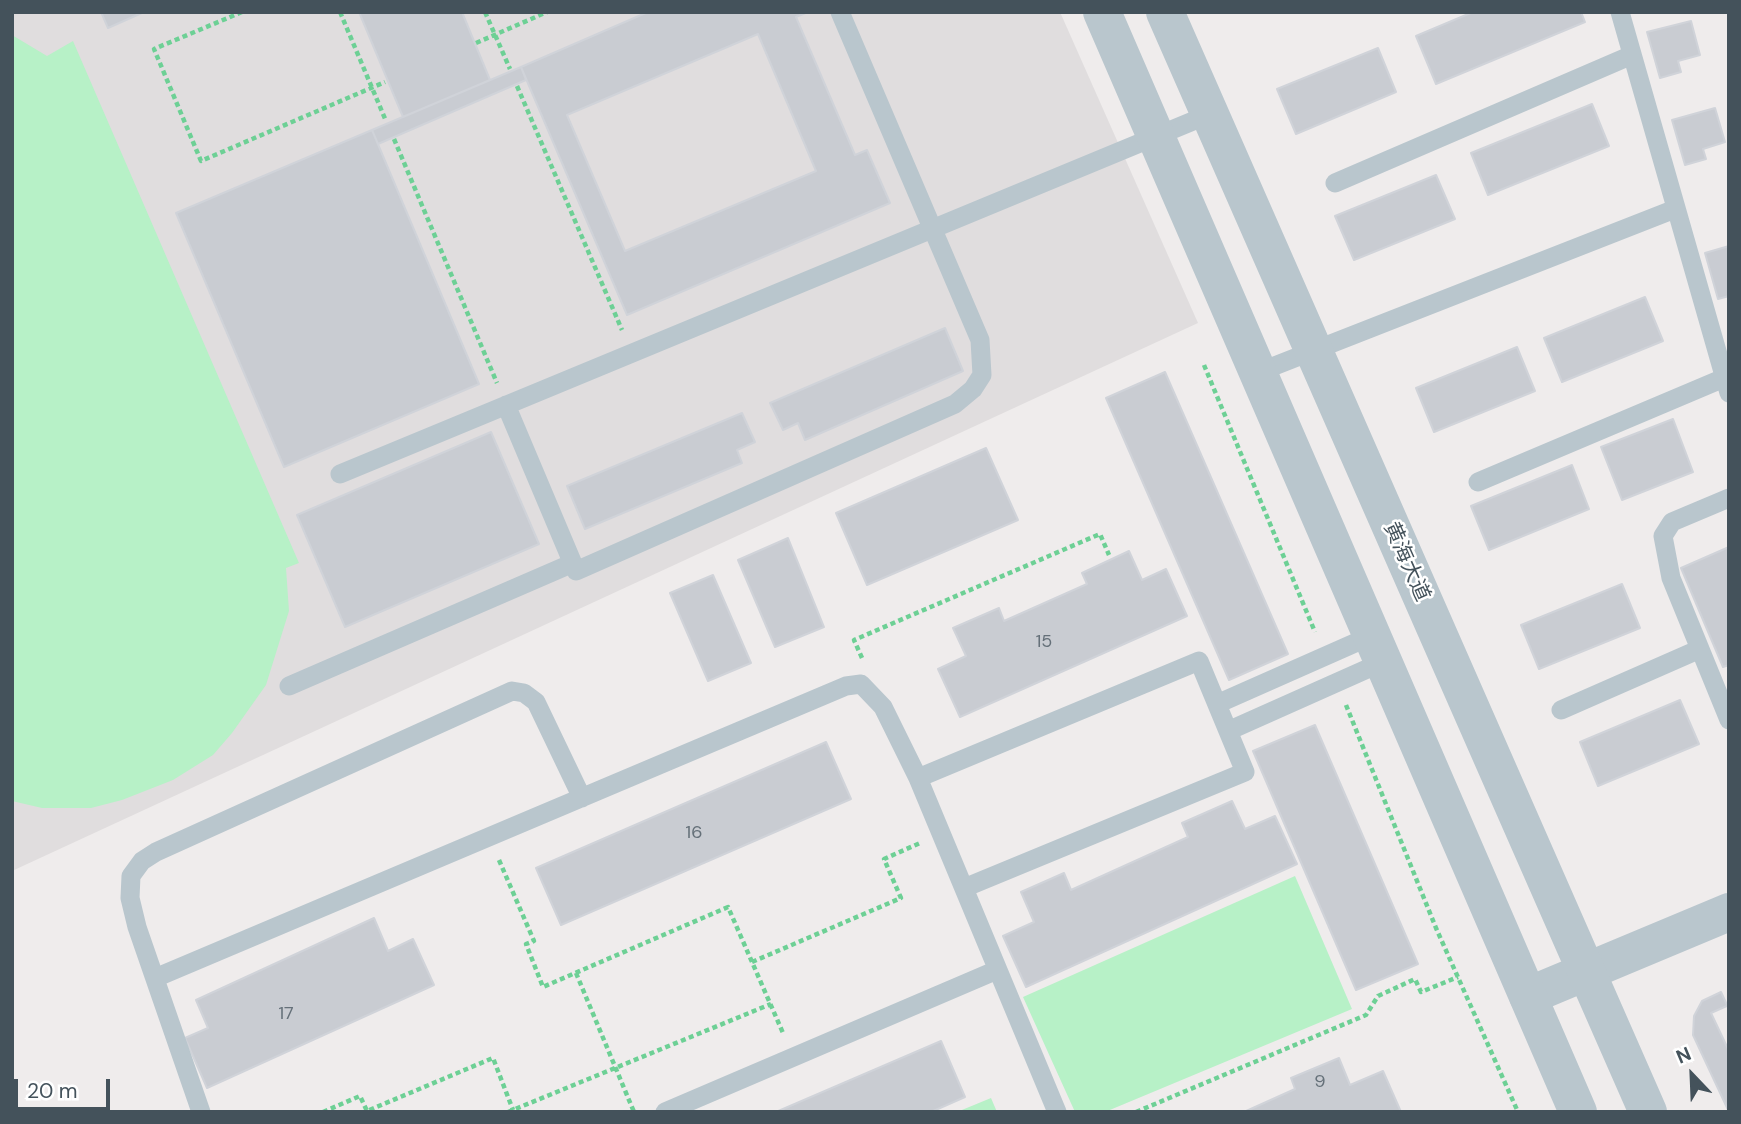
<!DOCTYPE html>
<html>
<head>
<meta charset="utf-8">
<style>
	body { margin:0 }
	#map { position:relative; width:1741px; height:1124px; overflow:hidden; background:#efecec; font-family:"DM Sans",sans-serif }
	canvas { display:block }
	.frame { position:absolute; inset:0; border:14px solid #44525b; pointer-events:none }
	.north { position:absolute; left:1657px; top:1040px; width:70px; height:70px; -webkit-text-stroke:5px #fff; paint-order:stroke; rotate:337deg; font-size:19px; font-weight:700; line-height:28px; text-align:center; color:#44525b }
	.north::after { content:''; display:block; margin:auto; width:24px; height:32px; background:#44525b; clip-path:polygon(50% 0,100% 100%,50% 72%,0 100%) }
	.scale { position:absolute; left:14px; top:1079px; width:96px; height:32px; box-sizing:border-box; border:4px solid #44525b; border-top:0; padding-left:9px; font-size:21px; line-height:24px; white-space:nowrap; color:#44525b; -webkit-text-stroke:5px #fff; paint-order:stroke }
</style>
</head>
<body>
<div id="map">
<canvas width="1741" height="1124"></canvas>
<div class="frame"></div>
<div class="north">N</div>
<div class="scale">20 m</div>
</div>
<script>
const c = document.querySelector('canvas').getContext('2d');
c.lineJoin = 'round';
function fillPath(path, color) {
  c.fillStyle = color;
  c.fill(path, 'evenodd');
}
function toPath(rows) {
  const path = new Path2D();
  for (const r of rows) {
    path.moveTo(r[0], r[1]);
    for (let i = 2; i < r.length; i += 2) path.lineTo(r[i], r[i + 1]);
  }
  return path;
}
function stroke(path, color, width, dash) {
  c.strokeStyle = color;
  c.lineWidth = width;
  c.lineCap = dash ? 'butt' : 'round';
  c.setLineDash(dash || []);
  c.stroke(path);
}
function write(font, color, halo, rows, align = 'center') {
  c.font = font + ' "DM Sans","Noto Sans SC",sans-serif';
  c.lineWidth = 5;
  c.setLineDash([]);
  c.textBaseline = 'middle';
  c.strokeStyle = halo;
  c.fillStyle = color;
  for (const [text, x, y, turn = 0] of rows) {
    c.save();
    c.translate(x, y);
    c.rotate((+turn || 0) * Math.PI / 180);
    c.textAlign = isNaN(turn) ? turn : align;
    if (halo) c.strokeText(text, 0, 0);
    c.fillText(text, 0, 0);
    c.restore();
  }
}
fillPath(toPath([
	[12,12,1060,12,1198,323,12,871]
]), '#e0ddde');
fillPath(toPath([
	[12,35,47,56,73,41,299,563,286,568,289,611,266,685,232,733,213,755,173,780,122,800,91,808,42,808,12,801],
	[1295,876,1352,1009,1105,1112,1075,1112,1023,997],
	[991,1098,997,1112,957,1112]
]), '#b7f1c7');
const building = toPath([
	[101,12,144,12,108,28,101,12],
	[359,12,462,12,490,80,403,117,359,12],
	[648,12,808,12,796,17,855,155,867,150,890,203,627,315,521,67,648,12],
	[758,34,816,171,625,251,567,115,758,34],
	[1473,12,1581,12,1585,22,1436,84,1416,36,1473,12],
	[1691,21,1700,55,1678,61,1681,72,1660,78,1647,32,1691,21],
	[1378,48,1396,92,1296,134,1277,89,1378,48],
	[521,67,526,80,378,144,372,130,521,67],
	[1592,104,1609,146,1488,195,1471,153,1592,104],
	[1715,108,1725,142,1703,149,1706,159,1685,165,1672,120,1715,108],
	[372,130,479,384,284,467,176,213,372,130],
	[1436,175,1455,219,1354,260,1335,216,1436,175],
	[1729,246,1729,296,1718,299,1705,253,1729,246],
	[1645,297,1663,341,1562,382,1544,338,1645,297],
	[945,328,963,371,805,440,798,423,783,430,770,403,945,328],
	[1517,347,1535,391,1434,432,1416,388,1517,347],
	[1165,372,1288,654,1229,680,1106,398,1165,372],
	[742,413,755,442,737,450,742,463,585,529,567,486,742,413],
	[1673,419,1693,472,1622,500,1601,447,1673,419],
	[491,432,539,544,345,627,297,515,491,432],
	[986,448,1018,520,867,585,836,513,986,448],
	[1572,465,1589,509,1489,550,1471,506,1572,465],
	[788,538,824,627,775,647,738,560,788,538],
	[1729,547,1729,665,1723,667,1681,568,1729,547],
	[1129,551,1142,580,1166,569,1187,616,960,717,938,669,966,656,953,628,999,608,1004,621,1087,584,1082,573,1129,551],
	[713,575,751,663,708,681,670,593,713,575],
	[1622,584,1640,628,1539,669,1521,625,1622,584],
	[1680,700,1699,744,1598,786,1580,742,1680,700],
	[1315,725,1418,964,1356,990,1253,751,1315,725],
	[826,742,851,799,561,925,536,868,826,742],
	[1232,801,1245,829,1275,816,1297,864,1026,987,1003,936,1034,922,1021,892,1064,873,1071,890,1188,837,1182,823,1232,801],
	[374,918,388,951,413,939,434,985,207,1088,185,1038,208,1028,196,1000,374,918],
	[1721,992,1729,1009,1729,1112,1693,1035,1694,1016,1702,1001,1721,992],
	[1729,1005,1729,1051,1711,1013,1729,1005],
	[941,1041,965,1097,931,1112,776,1112,941,1041],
	[1339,1058,1350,1085,1383,1071,1401,1112,1244,1112,1295,1089,1291,1078,1339,1058]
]);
fillPath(building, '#c9ccd2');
stroke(building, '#d0d3d9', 2);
stroke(toPath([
	[242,12,154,49,201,161,385,82],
	[340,12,386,121],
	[485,12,510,69],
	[476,43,547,12],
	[517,86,622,330],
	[394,139,497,383],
	[1204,365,1315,632],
	[862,658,854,640,1100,534,1109,555],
	[1346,705,1436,928,1518,1112],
	[499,860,534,941,526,944,543,987,728,907,783,1033],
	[752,962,901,898,884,859,920,843],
	[576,973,634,1112],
	[323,1112,360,1096,367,1111,493,1058,513,1110],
	[508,1112,771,1004],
	[1136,1112,1366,1015,1378,996,1415,979,1421,992,1458,977]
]), '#6dd095', 4.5, [5, 3.5]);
stroke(toPath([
	[1620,12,1729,393],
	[1335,183,1632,55],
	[1259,372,1675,209],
	[506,405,576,571,955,404,973,389,982,375,980,340,840,12],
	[340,474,1210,114],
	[1478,482,1724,378],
	[1729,498,1672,522,1663,536,1671,578,1729,720],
	[289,686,573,563],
	[1217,704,1373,635],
	[1561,710,1700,649],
	[1228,731,1385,661],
	[918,778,1199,661,1245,772,964,888],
	[155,978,846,686,861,684,883,707,918,778,1057,1112],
	[201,1112,137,927,130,898,131,876,142,861,156,852,512,691,524,693,536,702,582,798],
	[665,1112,997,970]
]), '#b9c6cd', 19);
stroke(toPath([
	[1528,996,1729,912]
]), '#b9c6cd', 38);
stroke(toPath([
	[1102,12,1578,1112],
	[1165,12,1648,1112]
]), '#b9c6cd', 38);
write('18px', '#657079', null, [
	["15",1044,642],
	["16",694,833],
	["17",286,1014],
	["9",1320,1082]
]);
write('21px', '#44525b', '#fff', [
	["黄海大道",1406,562,66]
]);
</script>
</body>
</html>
